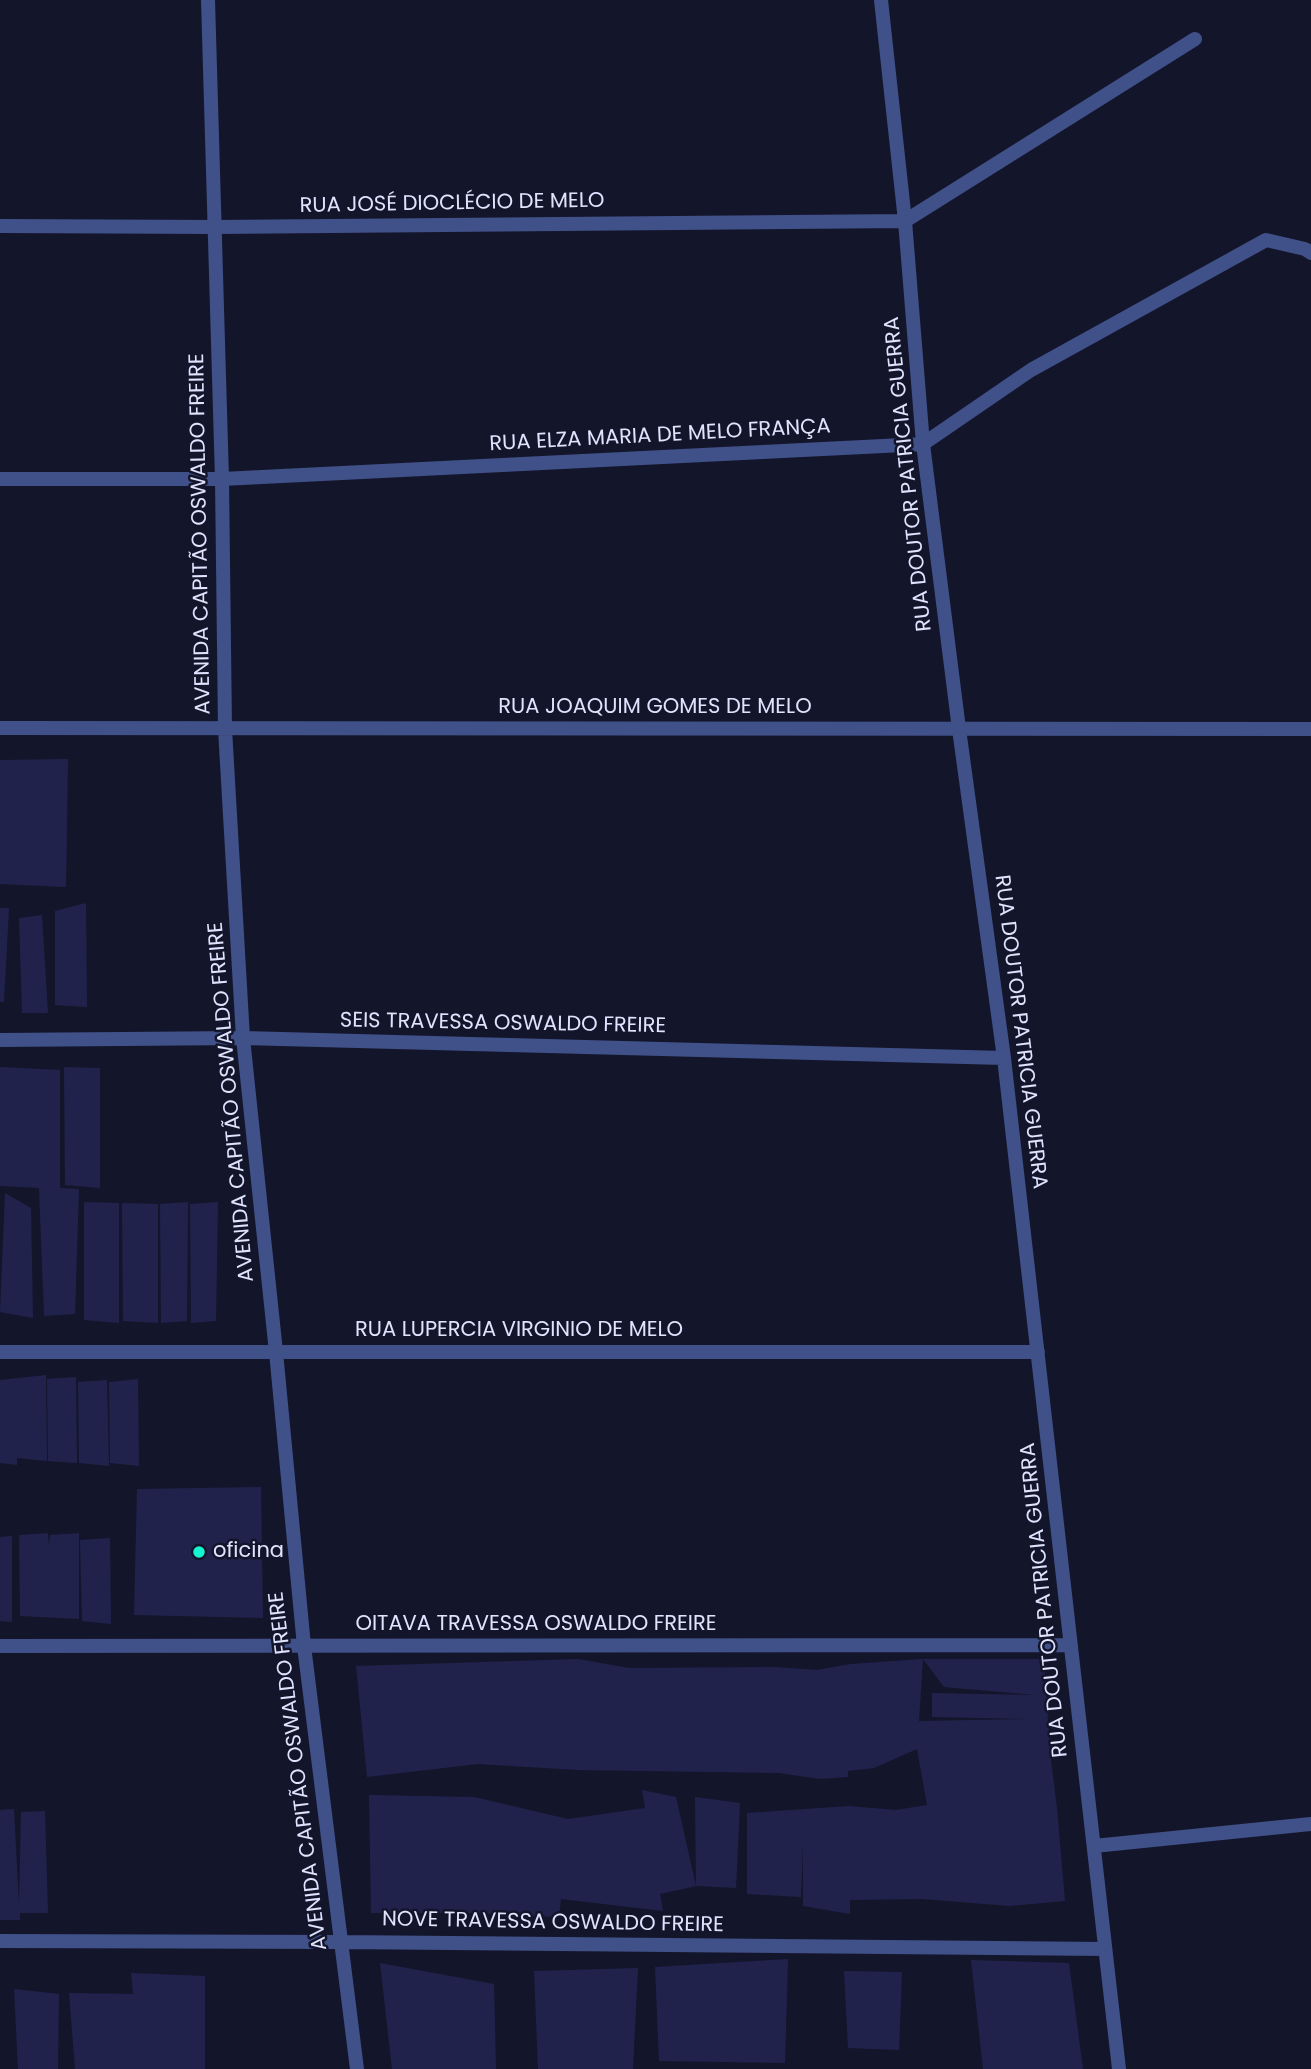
<!DOCTYPE html>
<html>
<head>
<meta charset="utf-8">
<style>
	body { margin:0 }
	canvas { display:block; background:#13152b }
</style>
</head>
<body>
<canvas width="1311" height="2069"></canvas>
<script>
const c = document.querySelector('canvas').getContext('2d');
c.lineJoin = 'round';
function fillPath(path, color) {
  c.fillStyle = color;
  c.fill(path, 'evenodd');
}
function toPath(rows) {
  const path = new Path2D();
  for (const r of rows) {
    path.moveTo(r[0], r[1]);
    for (let i = 2; i < r.length; i += 2) path.lineTo(r[i], r[i + 1]);
  }
  return path;
}
function stroke(path, color, width, dash) {
  c.strokeStyle = color;
  c.lineWidth = width;
  c.lineCap = dash ? 'butt' : 'round';
  c.setLineDash(dash || []);
  c.stroke(path);
}
function write(font, color, halo, rows, align = 'center') {
  c.font = font + ' Poppins,sans-serif';
  c.lineWidth = 5;
  c.setLineDash([]);
  c.textBaseline = 'middle';
  c.strokeStyle = halo;
  c.fillStyle = color;
  for (const [text, x, y, turn = 0] of rows) {
    c.save();
    c.translate(x, y);
    c.rotate((+turn || 0) * Math.PI / 180);
    c.textAlign = isNaN(turn) ? turn : align;
    if (halo) c.strokeText(text, 0, 0);
    c.fillText(text, 0, 0);
    c.restore();
  }
}
fillPath(toPath([
	[68,759,66,887,0,884,0,760],
	[86,903,87,1007,55,1005,55,911],
	[0,908,9,908,4,1002,0,1002],
	[42,915,48,1013,22,1013,19,918],
	[0,1067,60,1070,60,1188,79,1189,75,1314,44,1316,39,1188,0,1186],
	[64,1067,100,1068,100,1188,65,1185],
	[5,1193,31,1208,33,1318,0,1312],
	[84,1202,119,1203,119,1323,84,1320],
	[188,1202,187,1321,161,1323,160,1204],
	[218,1202,216,1321,191,1323,190,1204],
	[122,1203,158,1204,158,1323,123,1321],
	[46,1375,47,1461,17,1458,17,1465,0,1463,0,1380],
	[76,1377,77,1463,48,1461,47,1379],
	[138,1379,139,1466,110,1463,109,1382],
	[107,1380,109,1466,79,1463,78,1382],
	[261,1487,263,1618,134,1615,137,1489],
	[48,1533,49,1546,50,1535,79,1533,79,1619,20,1616,19,1535],
	[12,1536,12,1622,0,1621,0,1537],
	[110,1538,111,1624,82,1621,80,1540],
	[578,1659,629,1668,775,1667,817,1670,851,1664,923,1659,1044,1659,1050,1752,1057,1808,1065,1901,1010,1906,922,1899,850,1900,850,1914,803,1906,803,1843,801,1897,747,1894,747,1813,849,1806,896,1810,927,1805,917,1749,874,1768,848,1771,848,1777,820,1779,779,1773,578,1770,478,1764,367,1777,356,1666],
	[923,1659,944,1687,1035,1695,932,1693,932,1717,1026,1719,919,1721],
	[642,1790,676,1797,696,1886,660,1894,663,1911,561,1899,559,1917,467,1913,371,1913,369,1795,474,1797,568,1819,645,1808],
	[695,1797,740,1803,736,1888,696,1886],
	[14,1809,19,1905,21,1812,45,1811,48,1913,20,1913,20,1920,0,1920,0,1810],
	[788,1959,785,2063,659,2061,655,1967],
	[971,1960,1069,1963,1083,2069,983,2069],
	[380,1963,494,1984,496,2069,392,2069],
	[638,1968,633,2069,538,2069,534,1971],
	[844,1971,902,1972,899,2050,848,2048],
	[131,1973,205,1976,205,2069,75,2069,69,1993,133,1994],
	[14,1989,59,1994,58,2069,18,2069]
]), '#20224b');
stroke(toPath([
	[208,0,222,479,225,729,243,1038,276,1352,304,1646,357,2069],
	[881,0,905,221,923,444,959,729,1004,1058,1119,2069],
	[0,226,215,227,905,221,1195,39],
	[0,479,222,479,923,444,1031,370,1266,240,1305,249,1311,253],
	[0,728,1311,729],
	[0,1040,243,1038,1004,1058],
	[0,1352,1038,1352],
	[0,1646,1071,1645],
	[1094,1846,1311,1824],
	[0,1941,341,1942,1105,1949]
]), '#405088', 14);
for (const [x, y, r, color] of [
	[199,1552,7,"#14f4d0"]
]) {
  const dot = new Path2D();
  dot.arc(x, y, r, 0, 2 * Math.PI);
  c.fillStyle = color;
  c.fill(dot);
  stroke(dot, '#13152b', 2.5);
}
write('21px', '#dfe3fe', '#13152b', [
	["RUA JOSÉ DIOCLÉCIO DE MELO",452,204,-1],
	["RUA ELZA MARIA DE MELO FRANÇA",660,436,-3],
	["RUA DOUTOR PATRICIA GUERRA",909,474,-96],
	["AVENIDA CAPITÃO OSWALDO FREIRE",201,534,-91],
	["RUA JOAQUIM GOMES DE MELO",655,708],
	["SEIS TRAVESSA OSWALDO FREIRE",503,1024,1],
	["RUA DOUTOR PATRICIA GUERRA",1020,1032,83],
	["AVENIDA CAPITÃO OSWALDO FREIRE",232,1102,-95],
	["RUA LUPERCIA VIRGINIO DE MELO",519,1331],
	["RUA DOUTOR PATRICIA GUERRA",1045,1600,-96],
	["OITAVA TRAVESSA OSWALDO FREIRE",536,1625],
	["AVENIDA CAPITÃO OSWALDO FREIRE",299,1771,-97],
	["NOVE TRAVESSA OSWALDO FREIRE",553,1923,1]
]);
write('21px', '#dfe3fe', '#13152b', [
	["oficina",213,1552]
], 'left');
</script>
</body>
</html>
